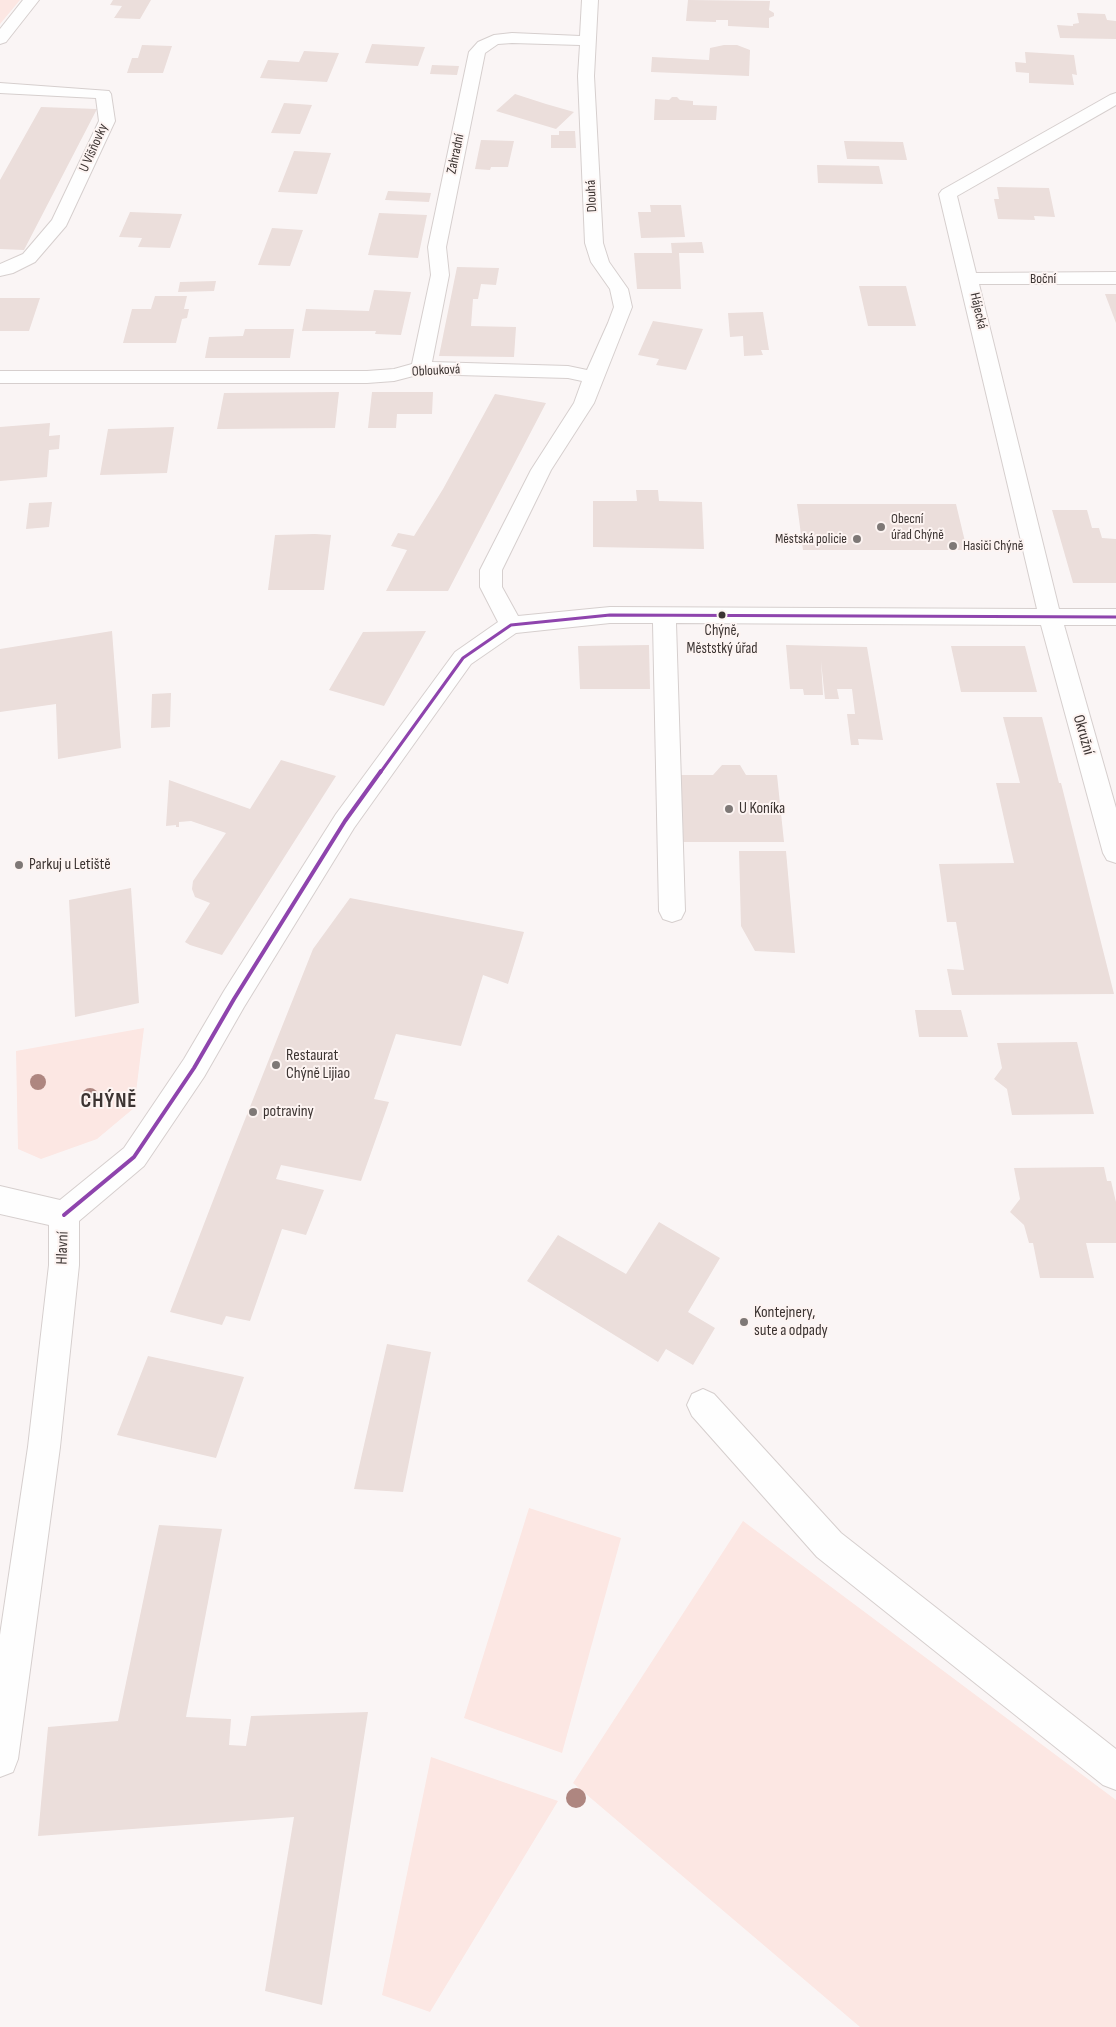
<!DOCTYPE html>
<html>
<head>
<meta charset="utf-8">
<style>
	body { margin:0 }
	canvas { display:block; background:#faf5f5 }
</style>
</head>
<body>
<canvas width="1116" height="2027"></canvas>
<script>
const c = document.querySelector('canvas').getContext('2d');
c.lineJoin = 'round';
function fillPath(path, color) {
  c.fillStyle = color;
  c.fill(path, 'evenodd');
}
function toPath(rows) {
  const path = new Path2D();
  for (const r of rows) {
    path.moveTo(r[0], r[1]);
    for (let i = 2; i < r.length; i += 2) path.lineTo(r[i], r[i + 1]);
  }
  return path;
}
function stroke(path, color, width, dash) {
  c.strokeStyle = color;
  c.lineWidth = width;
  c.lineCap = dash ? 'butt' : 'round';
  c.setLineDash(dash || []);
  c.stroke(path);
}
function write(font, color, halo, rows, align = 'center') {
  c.font = font + ' "Sofia Sans Condensed",sans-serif';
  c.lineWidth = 4;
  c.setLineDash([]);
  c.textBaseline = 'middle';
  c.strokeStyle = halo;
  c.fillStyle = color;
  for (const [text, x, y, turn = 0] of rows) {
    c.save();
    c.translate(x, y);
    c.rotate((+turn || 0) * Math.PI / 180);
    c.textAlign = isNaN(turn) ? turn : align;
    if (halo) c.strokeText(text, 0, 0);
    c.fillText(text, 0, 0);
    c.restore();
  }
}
fillPath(toPath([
	[0,0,20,0,0,24],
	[144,1028,134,1108,97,1139,41,1159,18,1149,16,1051],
	[529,1508,621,1538,562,1753,464,1718],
	[743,1521,1116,1800,1116,2027,860,2027,573,1783],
	[431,1757,558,1801,430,2012,382,1995]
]), '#fce7e3');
fillPath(toPath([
	[113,0,151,0,140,19,114,18,122,6,110,5],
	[688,0,770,1,769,10,774,13,774,16,769,18,769,28,728,26,728,20,716,20,716,22,686,21],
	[1077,13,1105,14,1107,20,1116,21,1116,39,1060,38,1057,25,1073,26,1073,24,1079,23],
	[372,44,425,47,418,66,365,63],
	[142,45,172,46,163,73,127,73,132,58,138,58],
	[724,45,737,45,750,50,749,76,651,72,652,57,709,60,710,48],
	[304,51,339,53,327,82,260,78,268,60,299,62],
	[1025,52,1074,55,1077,75,1072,74,1074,85,1029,83,1029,73,1016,72,1015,62,1026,63],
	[432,65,459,66,457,75,430,74],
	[515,94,546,104,574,112,556,129,496,111],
	[672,97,677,97,680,100,693,101,693,105,717,106,716,120,654,120,655,99,669,100],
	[284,103,312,105,300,134,271,133],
	[41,107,97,109,24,250,0,249,0,180],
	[559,131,575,131,576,148,551,148,551,135,559,135],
	[481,140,514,141,508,167,491,167,490,170,475,169],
	[844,141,903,142,907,160,847,159],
	[294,151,331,153,317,194,278,192],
	[817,165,879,166,883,184,818,183],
	[997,187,1049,188,1055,217,1034,216,1035,220,998,219,994,199,999,199],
	[388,191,431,193,429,202,385,200],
	[650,205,681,205,685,237,641,238,638,212,651,212],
	[130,212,182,214,170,248,138,247,142,238,119,237],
	[379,213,427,215,418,258,368,255],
	[272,228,303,230,290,266,258,265],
	[702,242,704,253,679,253,681,289,637,289,634,253,672,253,671,243],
	[457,267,499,268,496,285,481,284,478,299,473,299,471,326,516,327,514,357,439,356],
	[216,281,214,291,178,292,180,282],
	[859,286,906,286,916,326,868,326],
	[374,290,411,292,401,335,375,334,376,331,302,331,306,309,369,311],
	[1105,294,1116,294,1116,323],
	[155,296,187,296,184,309,189,309,187,318,182,319,176,343,123,343,132,309,151,309],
	[0,298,40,298,29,331,0,331],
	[763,312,769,350,761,350,763,355,744,356,743,336,730,337,728,313],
	[653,321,703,329,686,370,656,365,659,359,638,355],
	[245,329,294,329,290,358,205,358,209,337,243,336],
	[339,392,335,428,217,429,224,393],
	[372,392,433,392,432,414,397,414,396,428,368,428],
	[495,394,546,403,448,591,386,591,407,550,391,546,398,533,414,536,443,489],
	[50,423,49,436,60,435,59,449,49,450,47,477,0,481,0,427],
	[174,427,167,473,100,475,108,429],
	[636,490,658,490,659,501,702,502,704,549,593,547,593,501,637,501],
	[52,502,49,527,26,529,29,503],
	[797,504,956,504,967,550,803,550],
	[1052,510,1087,510,1092,528,1099,528,1102,538,1116,539,1116,583,1073,583],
	[315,534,331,535,324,590,268,590,275,535],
	[112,631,121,748,58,759,56,704,0,712,0,649],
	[426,631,384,706,329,690,363,632],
	[649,645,650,689,580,689,578,646],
	[786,645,867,647,883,740,858,739,859,745,851,745,847,714,855,714,852,689,837,689,839,699,825,699,821,661,823,695,804,695,803,689,790,689],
	[951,646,1025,646,1037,692,961,692],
	[171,693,170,727,151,728,152,694],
	[1003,717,1042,717,1059,783,1061,783,1114,994,952,995,947,969,964,970,956,922,947,922,939,864,1014,863,996,783,1020,783],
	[281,760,336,776,222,955,190,945,185,942,210,903,195,897,192,889,193,881,226,833,191,821,179,822,179,827,176,827,176,825,166,826,169,780,250,809],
	[722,765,740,765,746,775,777,775,784,842,679,842,675,775,713,775],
	[739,851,786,851,795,953,755,951,741,926],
	[131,888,139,1003,75,1017,69,900],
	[350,898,524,932,508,984,483,975,461,1046,396,1034,374,1099,389,1102,361,1181,281,1165,276,1179,324,1190,306,1235,282,1229,250,1321,226,1316,222,1325,170,1312,226,1167,313,949],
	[915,1010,961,1010,968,1037,919,1037],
	[1077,1042,1094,1114,1012,1115,1007,1089,994,1079,1002,1068,997,1043],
	[1104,1167,1107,1181,1111,1181,1116,1202,1116,1243,1086,1243,1094,1278,1040,1278,1033,1243,1029,1243,1024,1225,1010,1212,1020,1199,1014,1168],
	[659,1222,720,1258,688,1312,715,1328,693,1365,666,1349,658,1362,527,1281,558,1235,626,1274],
	[387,1344,431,1352,403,1492,354,1489],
	[148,1356,244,1377,216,1458,117,1435],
	[159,1525,222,1529,186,1717,231,1719,229,1745,246,1746,251,1716,368,1712,322,2005,265,1991,294,1817,38,1836,48,1727,118,1721]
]), '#ebdedb');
const minor = toPath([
	[23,0,39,0,6,42,0,44,0,29,23,0],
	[582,0,598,0,594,76,603,243,609,262,628,289,632,307,594,403,551,470,502,570,502,587,518,616,610,607,1037,609,939,194,942,190,1110,95,1116,93,1116,105,957,196,976,273,1116,272,1116,284,979,284,1059,609,1116,609,1116,625,1064,625,1116,808,1116,863,1107,860,1103,853,1041,625,676,623,685,911,681,919,672,922,663,919,659,911,653,623,610,623,516,633,471,664,354,828,244,1007,204,1077,144,1166,79,1221,79,1265,60,1447,18,1759,13,1772,0,1777,0,1635,28,1447,49,1265,49,1225,0,1214,0,1186,60,1200,124,1148,184,1059,224,991,336,814,455,652,498,622,480,587,480,570,531,470,574,403,582,381,568,378,421,374,394,381,367,383,0,383,0,371,367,371,394,369,412,364,431,275,428,247,469,52,478,42,494,35,512,33,580,36,582,0],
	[512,43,580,45,578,76,585,243,591,262,610,289,614,307,608,323,587,370,568,366,432,362,449,275,446,247,485,53,498,44,512,43],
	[0,83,109,91,111,94,115,121,66,226,35,262,13,273,0,276,0,264,23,254,52,220,99,121,96,98,0,93,0,83],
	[703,1389,714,1394,841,1533,1116,1749,1116,1790,1103,1785,817,1557,692,1416,687,1405,692,1394,703,1389]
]);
stroke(minor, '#d6cfce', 2);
fillPath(minor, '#fefefe');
stroke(toPath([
	[380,773,463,658,511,625,610,615,1116,617]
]), '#8e44ad', 3);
stroke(toPath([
	[64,1215,134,1157,194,1068,234,999,345,821,381,771]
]), '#8e44ad', 4);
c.fillStyle = '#ae8680';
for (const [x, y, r] of [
	[38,1082,8],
	[90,1096,8],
	[576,1798,10]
]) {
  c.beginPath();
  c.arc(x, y, r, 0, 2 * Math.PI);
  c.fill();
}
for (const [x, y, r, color] of [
	[881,527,5,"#7e7876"],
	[857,539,5,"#7e7876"],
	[953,546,5,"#7e7876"],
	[722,615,4.5,"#3c3432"],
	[729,809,5,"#7e7876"],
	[19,865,5,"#7e7876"],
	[276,1065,5,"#7e7876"],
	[253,1112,5,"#7e7876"],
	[744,1322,5,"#7e7876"]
]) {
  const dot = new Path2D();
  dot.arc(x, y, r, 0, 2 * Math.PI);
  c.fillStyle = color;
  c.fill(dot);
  stroke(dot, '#fdf4f2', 2);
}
write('14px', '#3c3432', '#fdf4f2', [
	["U Višňovky",94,148,-66],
	["Zahradní",456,154,-78],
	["Dlouhá",592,196,-93],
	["Boční",1043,279],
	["Hájecká",978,311,77],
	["Oblouková",436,371,-3]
]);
write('14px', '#3c3432', '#fdf4f2', [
	["Obecní",891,519],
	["úřad Chýně",891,535],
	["Městská policie",847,539,"right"],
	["Hasiči Chýně",963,546]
], 'left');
write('15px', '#3c3432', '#fdf4f2', [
	["Chýně,",722,631],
	["Měststký úřad",722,649]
]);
write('16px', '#3c3432', '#fdf4f2', [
	["Okružní",1083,735,74],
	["Hlavní",63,1248,-88]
]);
write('16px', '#3c3432', '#fdf4f2', [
	["U Koníka",739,809],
	["Parkuj u Letiště",29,865],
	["Restaurat",286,1056],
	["Chýně Lijiao",286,1074],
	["potraviny",263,1112],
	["Kontejnery,",754,1313],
	["sute a odpady",754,1331]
], 'left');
c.letterSpacing = '1px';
write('bold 21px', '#3c3432', '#fdf4f2', [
	["CHÝNĚ",109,1102]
]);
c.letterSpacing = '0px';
</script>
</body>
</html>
